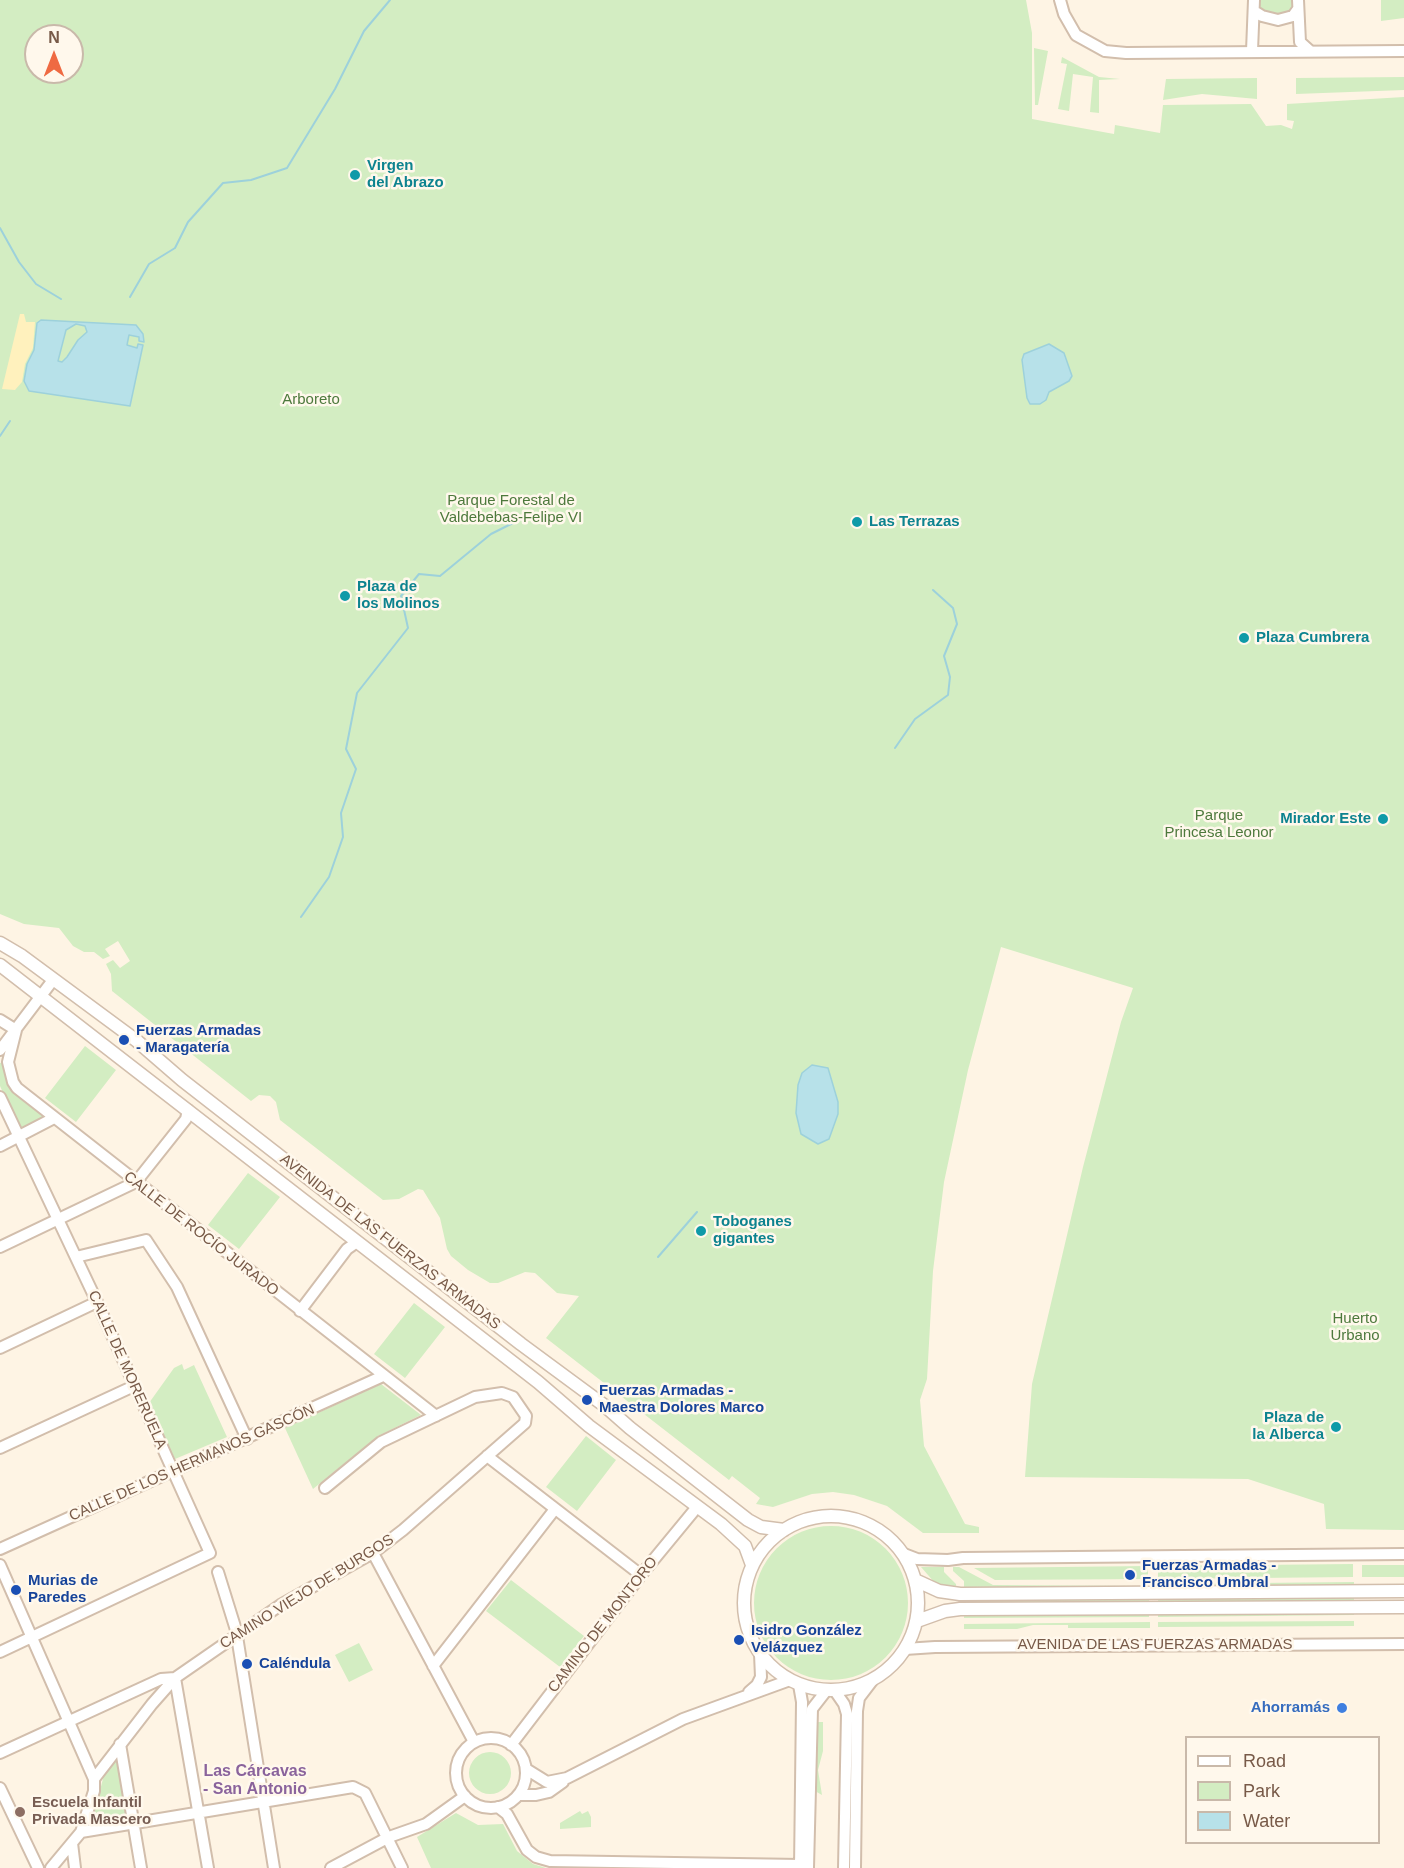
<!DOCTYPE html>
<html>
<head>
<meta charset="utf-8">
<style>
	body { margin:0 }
	#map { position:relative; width:1404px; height:1868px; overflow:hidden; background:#fef4e4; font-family:Helvetica,sans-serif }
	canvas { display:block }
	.legend { position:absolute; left:1185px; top:1736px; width:195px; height:108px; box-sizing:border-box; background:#fff8ec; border:2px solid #c9b9aa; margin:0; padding:8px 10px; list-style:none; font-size:18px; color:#785a48 }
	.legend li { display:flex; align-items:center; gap:12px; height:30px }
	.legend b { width:30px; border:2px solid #c9b9aa }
	.north { position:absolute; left:24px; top:24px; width:60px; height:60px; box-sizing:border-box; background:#fff8ec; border:2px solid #c9b9aa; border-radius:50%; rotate:0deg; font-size:16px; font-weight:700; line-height:24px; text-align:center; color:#785a48 }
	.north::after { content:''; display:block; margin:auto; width:21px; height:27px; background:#ef6a42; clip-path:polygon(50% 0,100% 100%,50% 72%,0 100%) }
</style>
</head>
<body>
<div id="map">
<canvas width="1404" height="1868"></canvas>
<ul class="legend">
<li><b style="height:8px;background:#fff"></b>Road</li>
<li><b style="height:16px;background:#d3edc2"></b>Park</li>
<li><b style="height:16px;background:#b7e1e9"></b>Water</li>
</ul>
<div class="north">N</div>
</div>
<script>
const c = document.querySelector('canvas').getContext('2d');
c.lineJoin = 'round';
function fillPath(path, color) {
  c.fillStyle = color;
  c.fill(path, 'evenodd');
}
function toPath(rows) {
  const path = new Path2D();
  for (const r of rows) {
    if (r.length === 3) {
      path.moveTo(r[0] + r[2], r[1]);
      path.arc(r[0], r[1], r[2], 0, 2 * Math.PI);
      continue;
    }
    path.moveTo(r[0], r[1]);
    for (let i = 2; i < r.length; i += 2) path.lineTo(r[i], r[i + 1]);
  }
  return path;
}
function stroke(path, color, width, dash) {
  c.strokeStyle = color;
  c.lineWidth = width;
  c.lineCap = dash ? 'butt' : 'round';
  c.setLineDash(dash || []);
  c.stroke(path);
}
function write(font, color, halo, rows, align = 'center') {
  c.font = font + ' Helvetica,sans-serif';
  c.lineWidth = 5;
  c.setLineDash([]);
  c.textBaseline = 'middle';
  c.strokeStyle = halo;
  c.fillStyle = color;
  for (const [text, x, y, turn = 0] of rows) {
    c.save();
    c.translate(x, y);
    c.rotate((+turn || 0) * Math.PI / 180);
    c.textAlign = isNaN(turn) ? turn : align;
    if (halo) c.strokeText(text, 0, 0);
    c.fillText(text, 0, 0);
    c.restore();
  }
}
fillPath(toPath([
	[0,0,1026,0,1032,33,1032,119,1114,134,1115,125,1160,133,1163,105,1251,104,1266,126,1281,125,1292,129,1294,121,1287,120,1287,104,1404,97,1404,1530,1326,1529,1324,1504,1248,1479,1025,1477,1032,1384,1083,1167,1121,1022,1133,988,1001,947,968,1070,944,1182,933,1271,927,1379,920,1400,924,1446,965,1524,979,1527,979,1533,923,1533,887,1506,854,1495,833,1492,812,1494,773,1507,756,1504,760,1498,732,1476,729,1480,546,1338,579,1296,557,1293,535,1273,525,1272,498,1283,490,1283,468,1270,451,1256,447,1249,440,1218,423,1190,418,1189,399,1199,383,1200,280,1120,276,1102,270,1096,259,1095,251,1101,112,991,111,974,106,964,113,960,120,968,130,961,118,941,105,949,110,956,103,959,94,952,84,952,73,946,59,928,24,924,0,914],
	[36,36,72,36,72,72,36,72],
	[1258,0,1297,0,1297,23,1258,23],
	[1381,0,1404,0,1404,18,1381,21],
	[1034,48,1048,51,1038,105,1035,105],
	[1062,57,1099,77,1120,79,1099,80,1099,113,1090,112,1093,77,1073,74,1069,111,1058,109,1067,64,1061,63],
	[1404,77,1404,90,1296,94,1296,78],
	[1257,78,1257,99,1202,94,1163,100,1166,79],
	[85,1046,116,1070,76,1122,45,1098],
	[4,1062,10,1085,44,1115,44,1119,24,1131,19,1128,0,1086,0,1063],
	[248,1173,280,1197,239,1249,208,1225],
	[414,1303,445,1327,405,1378,374,1354],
	[182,1364,184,1370,194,1365,227,1437,175,1459,149,1403,174,1368],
	[381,1384,421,1415,378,1436,313,1489,285,1428],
	[586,1436,616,1460,577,1511,546,1487],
	[831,1603,77],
	[1353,1564,1353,1577,1158,1579,1158,1566],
	[1362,1565,1404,1565,1404,1577,1362,1577],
	[1148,1566,1148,1579,995,1580,974,1568],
	[921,1567,944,1567,944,1572,956,1584,956,1588,935,1583],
	[953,1567,959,1567,993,1585,1149,1586,964,1587,964,1581,953,1571],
	[511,1580,584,1636,560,1667,486,1611],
	[1354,1582,1354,1585,1158,1586,1158,1584],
	[1354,1597,1354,1601,1158,1602,1158,1598],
	[1149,1599,1149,1602,965,1603,965,1601],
	[1354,1613,1354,1615,1158,1617,1158,1615],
	[1149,1614,1149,1617,964,1618,964,1616],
	[1354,1621,1354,1626,1158,1627,1158,1622],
	[1150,1622,1150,1628,1068,1628,1068,1625,1033,1625,1017,1629,964,1629,964,1624],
	[359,1643,373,1670,349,1682,335,1655],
	[816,1722,823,1722,823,1751,818,1770,822,1795,815,1791],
	[490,1773,21],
	[114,1761,117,1761,127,1818,91,1825,104,1775],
	[580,1811,582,1814,588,1811,591,1817,591,1827,560,1829,560,1823],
	[456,1813,478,1825,503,1824,517,1851,533,1864,546,1868,431,1868,417,1837]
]), '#d3edc2');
fillPath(toPath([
	[20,314,24,314,26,322,35,322,33,348,25,364,22,382,15,390,2,389]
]), '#fff1bd');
const water = toPath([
	[41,320,136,325,143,334,144,342,139,341,139,337,129,335,127,345,137,348,138,344,143,345,130,406,29,391,24,381,27,364,34,350,37,323,41,320],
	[76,324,85,326,87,332,78,340,67,357,62,362,58,361,66,330,76,324],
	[1049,344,1064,353,1072,376,1069,381,1049,392,1046,400,1040,404,1030,404,1027,398,1022,360,1024,354,1049,344],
	[812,1065,828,1068,838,1102,838,1114,829,1139,818,1144,801,1134,796,1113,798,1085,802,1073,812,1065]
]);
fillPath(water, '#b7e1e9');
stroke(water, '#9dd1db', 1.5);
stroke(toPath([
	[0,228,19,262,36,284,61,299],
	[130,297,149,264,175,248,188,222,223,183,251,180,287,168,335,89,364,31,390,0],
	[0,436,10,421],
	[895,748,915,719,948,695,950,677,944,656,957,624,953,608,933,590],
	[301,917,329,877,343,837,341,813,356,769,346,749,357,693,408,628,401,596,419,574,440,576,491,534,525,517],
	[658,1257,697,1212]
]), '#9dd1db', 2);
const minor = toPath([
	[1060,0,1064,14,1076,35,1105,51,1126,53,1404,51],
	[1298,0,1300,42,1310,51],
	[1254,11,1262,16,1278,20,1293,16,1298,9],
	[1252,51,1254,0],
	[0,1020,16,1030],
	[16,1030,8,1062,13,1082,17,1088,436,1416],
	[0,1050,53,980],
	[0,1097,97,1302,210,1553,0,1652],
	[0,1146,54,1118],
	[0,1247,136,1182,186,1119,188,1110],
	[76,1257,146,1240,177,1287,247,1439],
	[300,1311,347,1249,357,1242],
	[0,1348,97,1302],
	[0,1448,134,1386],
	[487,1456,641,1575],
	[0,1549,383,1376],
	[373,1553,474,1742],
	[904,1554,917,1559,948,1560,963,1558,1404,1554],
	[0,1565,94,1779,94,1791,81,1832,51,1868],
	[218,1572,236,1630,274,1868],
	[905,1649,935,1647,1404,1644],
	[433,1666,555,1509],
	[175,1678,208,1868],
	[799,1685,802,1702,800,1868],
	[835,1691,844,1704,847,1714,844,1868],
	[749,1692,757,1685,761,1677,760,1654],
	[491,1773,35],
	[120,1744,141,1868],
	[511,1745,641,1575,697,1507],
	[0,1753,161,1679,175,1678],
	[526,1769,547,1782,567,1778,683,1719,790,1680],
	[94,1779,152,1704,175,1678,282,1604,373,1553,403,1530,525,1423,526,1416,513,1397,502,1393,475,1397,381,1442,325,1488],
	[0,1788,38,1868],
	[518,1795,536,1795,549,1792,563,1782],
	[498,1807,507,1814,527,1850,536,1857,550,1861,800,1865],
	[81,1832,353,1787,365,1793,402,1868],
	[72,1843,75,1868],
	[331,1868,389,1837,426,1824,465,1796],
	[808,1868,812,1709,826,1691],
	[855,1868,857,1711,859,1698,872,1681]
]);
const tertiary = toPath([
	[0,943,22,956,137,1041,182,1080,521,1344,605,1406,630,1428,748,1520,761,1527,784,1530],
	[0,965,538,1382,589,1426,721,1524,745,1546,752,1565],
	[831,1603,87],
	[915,1580,939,1591,960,1594,1404,1591],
	[917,1621,945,1611,960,1609,1404,1607]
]);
stroke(minor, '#d2beac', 14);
stroke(tertiary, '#d2beac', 15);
stroke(minor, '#fff', 10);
stroke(tertiary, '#fff', 12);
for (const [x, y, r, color] of [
	[355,175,6,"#0f9aa8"],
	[857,522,6,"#0f9aa8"],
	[345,596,6,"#0f9aa8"],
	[1244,638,6,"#0f9aa8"],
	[1383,819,6,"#0f9aa8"],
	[124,1040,6,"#1a4fb4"],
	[701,1231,6,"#0f9aa8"],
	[587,1400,6,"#1a4fb4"],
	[1336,1427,6,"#0f9aa8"],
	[1130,1575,6,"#1a4fb4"],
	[16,1590,6,"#1a4fb4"],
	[739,1640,6,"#1a4fb4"],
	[247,1664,6,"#1a4fb4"],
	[1342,1708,6,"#3f7fe0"],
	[20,1812,6,"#8d6e63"]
]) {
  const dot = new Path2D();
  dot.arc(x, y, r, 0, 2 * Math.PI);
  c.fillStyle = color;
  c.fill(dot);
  stroke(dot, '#fff8ec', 2);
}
write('bold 15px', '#0d838f', '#fff8ec', [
	["Virgen",367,166],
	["del Abrazo",367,183],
	["Las Terrazas",869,522],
	["Plaza de",357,587],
	["los Molinos",357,604],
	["Plaza Cumbrera",1256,638],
	["Mirador Este",1371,819,"right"],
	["Toboganes",713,1222],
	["gigantes",713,1239],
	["Plaza de",1324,1418,"right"],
	["la Alberca",1324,1435,"right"]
], 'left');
write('15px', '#4d793c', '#fff8ec', [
	["Arboreto",311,400],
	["Parque Forestal de",511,501],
	["Valdebebas-Felipe VI",511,518],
	["Parque",1219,816],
	["Princesa Leonor",1219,833],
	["Huerto",1355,1319],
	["Urbano",1355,1336]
]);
write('bold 15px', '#164399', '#fff8ec', [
	["Fuerzas Armadas",136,1031],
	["- Maragatería",136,1048],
	["Fuerzas Armadas -",599,1391],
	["Maestra Dolores Marco",599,1408],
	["Fuerzas Armadas -",1142,1566],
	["Francisco Umbral",1142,1583],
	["Murias de",28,1581],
	["Paredes",28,1598],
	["Isidro González",751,1631],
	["Velázquez",751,1648],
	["Caléndula",259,1664]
], 'left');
write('15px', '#785a48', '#fff8ec', [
	["CALLE DE ROCÍO JURADO",201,1234,38],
	["AVENIDA DE LAS FUERZAS ARMADAS",390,1242,38],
	["CALLE DE MORERUELA",127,1370,66],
	["CALLE DE LOS HERMANOS GASCÓN",192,1463,-24],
	["CAMINO VIEJO DE BURGOS",307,1592,-32],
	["CAMINO DE MONTORO",603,1625,-52],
	["AVENIDA DE LAS FUERZAS ARMADAS",1155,1645]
]);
write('bold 15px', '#366cbe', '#fff8ec', [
	["Ahorramás",1330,1708]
], 'right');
write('bold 15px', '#785e54', '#fff8ec', [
	["Escuela Infantil",32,1803],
	["Privada Mascero",32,1820]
], 'left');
write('bold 16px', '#8a639c', '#fff8ec', [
	["Las Cárcavas",255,1772],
	["- San Antonio",255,1790]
]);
</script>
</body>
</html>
